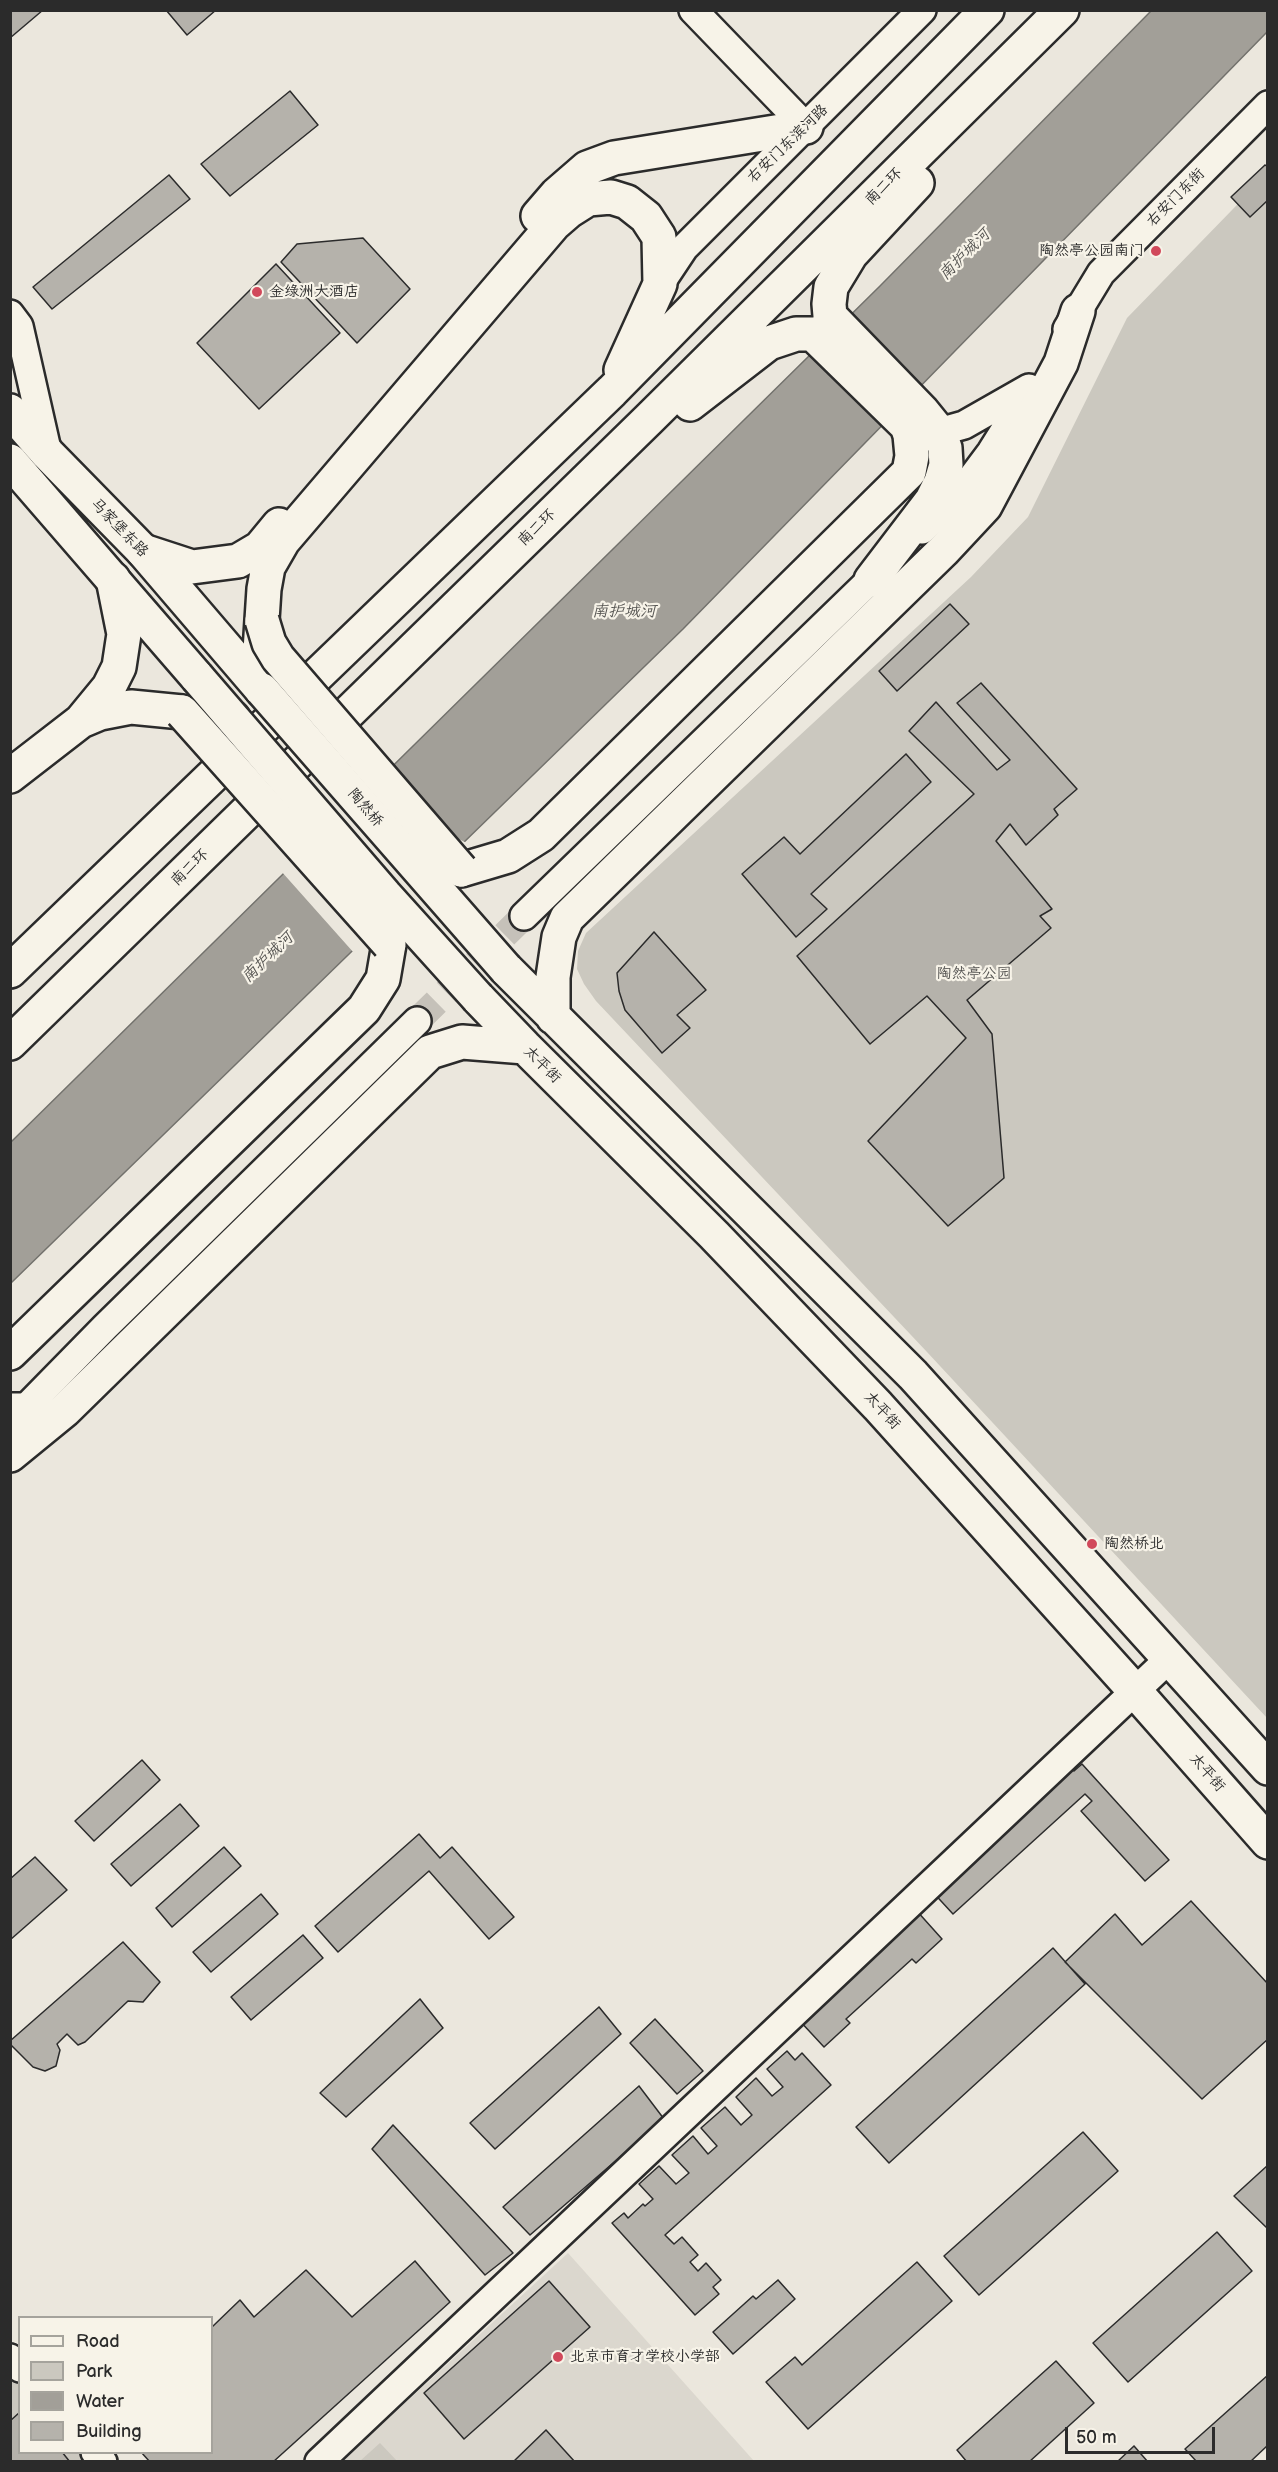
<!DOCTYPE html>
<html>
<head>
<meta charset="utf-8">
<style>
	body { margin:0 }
	#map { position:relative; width:1278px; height:2472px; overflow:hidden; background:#ebe7dd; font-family:"Balsamiq Sans",sans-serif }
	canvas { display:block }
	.frame { position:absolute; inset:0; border:12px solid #2b2b2b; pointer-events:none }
	.legend { position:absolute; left:18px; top:2316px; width:195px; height:138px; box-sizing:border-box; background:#f7f3e8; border:2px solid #a5a39c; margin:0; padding:8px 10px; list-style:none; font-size:18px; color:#2b2b2b }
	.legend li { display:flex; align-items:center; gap:12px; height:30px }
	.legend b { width:30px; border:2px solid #a5a39c }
	.scale { position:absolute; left:1065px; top:2427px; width:150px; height:27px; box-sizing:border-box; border:3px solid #2b2b2b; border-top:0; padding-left:8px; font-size:18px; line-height:21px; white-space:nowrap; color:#2b2b2b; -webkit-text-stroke:4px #f7f3e8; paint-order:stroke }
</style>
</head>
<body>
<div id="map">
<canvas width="1278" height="2472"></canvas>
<div class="frame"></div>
<ul class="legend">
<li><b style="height:8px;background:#f7f3e8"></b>Road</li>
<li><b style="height:16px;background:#cbc8bf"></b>Park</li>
<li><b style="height:16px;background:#a29f98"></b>Water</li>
<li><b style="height:16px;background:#b5b2ab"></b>Building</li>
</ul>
<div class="scale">50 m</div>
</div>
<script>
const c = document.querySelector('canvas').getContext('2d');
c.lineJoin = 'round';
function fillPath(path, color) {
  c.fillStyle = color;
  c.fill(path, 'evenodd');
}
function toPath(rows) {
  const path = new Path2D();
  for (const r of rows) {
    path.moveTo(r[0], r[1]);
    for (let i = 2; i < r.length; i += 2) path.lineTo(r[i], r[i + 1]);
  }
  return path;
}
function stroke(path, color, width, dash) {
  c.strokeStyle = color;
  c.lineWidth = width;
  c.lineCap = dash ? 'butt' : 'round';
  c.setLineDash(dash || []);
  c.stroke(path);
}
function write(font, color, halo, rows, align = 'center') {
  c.font = font + ' "Balsamiq Sans","LXGW WenKai TC",sans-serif';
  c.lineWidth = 4.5;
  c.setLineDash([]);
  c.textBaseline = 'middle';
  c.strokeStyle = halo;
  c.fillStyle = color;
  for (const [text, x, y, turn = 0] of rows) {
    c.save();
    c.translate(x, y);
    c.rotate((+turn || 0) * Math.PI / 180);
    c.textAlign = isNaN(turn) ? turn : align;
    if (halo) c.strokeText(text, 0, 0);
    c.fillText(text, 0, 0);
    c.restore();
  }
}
fillPath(toPath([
	[568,2253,754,2461,341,2462]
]), '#dbd7ce');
fillPath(toPath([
	[1267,174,1267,1718,927,1352,596,1001,584,984,577,969,578,951,586,933,971,577,1028,517,1127,318],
	[10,2376,19,2385,20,2452,82,2453,90,2461,11,2461],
	[380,2443,397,2461,360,2461]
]), '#cbc8bf');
const water = toPath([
	[1151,11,1267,11,1267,32,683,629,11,1283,11,1142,880,286,1151,11]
]);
fillPath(water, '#a29f98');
stroke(water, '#72716c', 1.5);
fillPath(toPath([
	[389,765,452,836,467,843,354,953,281,871]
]), '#ebe7dd');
const building = toPath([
	[10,10,43,10,10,38,10,10],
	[166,10,216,10,187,35,166,10],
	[290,91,318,125,230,196,201,164,290,91],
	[1265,165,1268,167,1268,200,1250,217,1231,197,1265,165],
	[169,175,190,199,52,309,33,287,169,175],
	[363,238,410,289,357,343,281,262,297,244,363,238],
	[276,264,340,333,259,409,197,343,276,264],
	[950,604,969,624,897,691,879,671,950,604],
	[981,683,1077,789,1054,809,1058,815,1026,845,1010,824,996,841,1052,909,1040,916,1051,928,967,1000,992,1034,1004,1178,948,1226,868,1141,966,1038,927,996,870,1044,797,956,974,794,909,731,936,702,997,770,1010,760,957,703,981,683],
	[906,754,931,782,811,894,827,909,796,937,742,874,784,837,800,854,906,754],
	[654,932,706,990,677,1015,690,1028,662,1053,625,1010,619,991,617,973,654,932],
	[142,1760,160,1780,94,1841,75,1821,142,1760],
	[1067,1763,1074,1771,1082,1764,1169,1860,1145,1881,1081,1811,1092,1801,1085,1794,953,1914,929,1888,1067,1763],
	[180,1804,199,1826,131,1886,111,1864,180,1804],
	[419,1834,440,1858,452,1847,514,1917,489,1939,429,1871,338,1952,315,1926,419,1834],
	[224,1847,241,1866,172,1927,156,1908,224,1847],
	[35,1857,67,1890,10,1940,10,1879,35,1857],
	[261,1894,278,1914,211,1972,193,1952,261,1894],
	[1191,1901,1268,1984,1268,2039,1202,2099,1065,1962,1115,1914,1142,1945,1191,1901],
	[916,1910,942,1939,916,1963,912,1959,846,2019,850,2023,824,2047,798,2019,916,1910],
	[303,1935,323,1958,251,2020,231,1997,303,1935],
	[123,1942,160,1982,143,2002,128,2001,85,2042,78,2045,67,2034,57,2044,60,2050,56,2066,45,2071,33,2067,10,2044,10,2041,123,1942],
	[1053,1948,1085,1984,889,2163,856,2127,1053,1948],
	[420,1999,443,2028,346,2117,320,2093,420,1999],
	[599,2007,621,2034,495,2149,470,2123,599,2007],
	[655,2019,703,2071,677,2094,630,2043,655,2019],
	[787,2051,795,2060,802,2053,831,2085,665,2235,674,2244,682,2237,698,2255,690,2262,698,2271,706,2263,721,2280,713,2287,719,2294,695,2315,612,2223,624,2213,628,2218,643,2204,645,2206,653,2199,639,2184,659,2166,676,2184,689,2173,672,2155,693,2136,708,2154,717,2146,701,2128,725,2107,741,2125,752,2115,736,2097,756,2078,772,2096,783,2087,767,2069,787,2051],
	[639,2086,664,2119,530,2235,503,2207,639,2086],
	[393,2125,513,2253,485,2275,372,2149,393,2125],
	[1083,2132,1118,2171,979,2295,944,2256,1083,2132],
	[1268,2165,1268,2229,1234,2196,1268,2165],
	[1217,2232,1252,2271,1128,2382,1093,2343,1217,2232],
	[415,2261,450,2302,273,2462,150,2462,141,2452,212,2452,212,2327,240,2300,254,2317,306,2270,352,2317,415,2261],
	[917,2262,952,2301,808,2429,766,2382,795,2357,802,2365,917,2262],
	[778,2280,795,2299,733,2354,713,2332,753,2296,756,2299,778,2280],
	[549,2281,590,2327,464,2439,424,2393,549,2281],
	[1056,2361,1094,2403,1029,2462,967,2462,957,2450,1056,2361],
	[1268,2375,1268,2445,1250,2462,1197,2462,1185,2449,1268,2375],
	[20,2412,20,2452,62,2452,70,2462,10,2462,10,2421,20,2412],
	[546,2430,575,2462,513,2462,546,2430],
	[1134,2446,1148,2462,1117,2462,1134,2446]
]);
fillPath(building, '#b5b2ab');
stroke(building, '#2b2b2b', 1.5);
stroke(toPath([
	[417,1021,524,916]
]), '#c5c1b9', 27, [27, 14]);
const minor = toPath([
	[693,10,806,127],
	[660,284,684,248,922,10],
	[10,314,19,326,48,454],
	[1067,329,1101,273,1268,105],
	[919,430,939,432,964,425,1029,388],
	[922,530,964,488,991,452,1028,393],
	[524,916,886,565],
	[10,1424,105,1327,417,1021],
	[10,2358,20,2368],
	[95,2452,103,2462],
	[319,2462,1170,1658]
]);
const major = toPath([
	[10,411,48,454,143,551,262,690],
	[10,461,197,677],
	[506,969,913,1375,1268,1768],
	[478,998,525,1047,714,1235,878,1406,1134,1690,1268,1842],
	[553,1017,553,977,559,937,567,918,943,551,985,506,1061,363,1078,311],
	[10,1455,65,1410,430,1052,462,1042,525,1047]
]);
const highway = toPath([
	[538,216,557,194,587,168,614,158,806,127],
	[143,551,192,567,238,561,260,548,279,525],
	[871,580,932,500,941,482,946,465,945,448,939,432,922,411,830,316,829,304,831,287,851,254,917,183],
	[262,690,260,651,264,589,268,567,283,541,554,224,569,211,588,199,611,197,627,202,646,217,659,237,660,284,621,370],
	[81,721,100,713,131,707,182,712,203,717,233,718],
	[10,776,81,721,109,687,119,667,124,634,113,579],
	[435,864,446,869,461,870,508,856,541,835,909,472,912,456,910,435,907,426,813,334,796,334,769,343,690,404],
	[10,971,612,391,987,10],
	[10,1043,649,419,1062,10],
	[10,1353,364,1009,383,979,389,944,387,915],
	[10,1410,24,1410]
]);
stroke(minor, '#2b2b2b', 32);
stroke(major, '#2b2b2b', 38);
stroke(highway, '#2b2b2b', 38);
stroke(minor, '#f7f3e8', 27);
stroke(major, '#f7f3e8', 33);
stroke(highway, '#f7f3e8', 33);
const majorBridge = toPath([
	[197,677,385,895,478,998],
	[262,690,506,969]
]);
const highwayBridge = toPath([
	[262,620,269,643,278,658,461,870],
	[182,712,389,944]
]);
stroke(majorBridge, '#2b2b2b', 38, []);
stroke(highwayBridge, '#2b2b2b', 38, []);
stroke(majorBridge, '#f7f3e8', 33);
stroke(highwayBridge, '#f7f3e8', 33);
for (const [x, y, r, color] of [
	[1156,251,6,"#d1495b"],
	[257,292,6,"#d1495b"],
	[1092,1544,6,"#d1495b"],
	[558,2357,6,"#d1495b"]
]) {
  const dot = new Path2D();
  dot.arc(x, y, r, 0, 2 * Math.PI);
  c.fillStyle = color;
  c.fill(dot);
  stroke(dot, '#f7f3e8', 2);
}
write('15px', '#2b2b2b', '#f7f3e8', [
	["右安门东滨河路",788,144,-44],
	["南二环",884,187,-45],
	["右安门东街",1176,198,-45],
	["马家堡东路",119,528,46],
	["南二环",537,528,-44],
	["陶然桥",365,808,49],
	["南二环",190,868,-44],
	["太平街",542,1065,45],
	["太平街",882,1411,47],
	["太平街",1207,1773,49]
]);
write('15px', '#2b2b2b', '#f7f3e8', [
	["陶然亭公园南门",1144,251,"right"],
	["金绿洲大酒店",269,292],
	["陶然桥北",1104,1544],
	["北京市育才学校小学部",570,2357]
], 'left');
write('15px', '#535250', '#f7f3e8', [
	["陶然亭公园",974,974]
]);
write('italic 16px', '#555451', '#f7f3e8', [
	["南护城河",965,255,-45],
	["南护城河",624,612],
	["南护城河",268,958,-44]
]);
</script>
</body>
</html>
